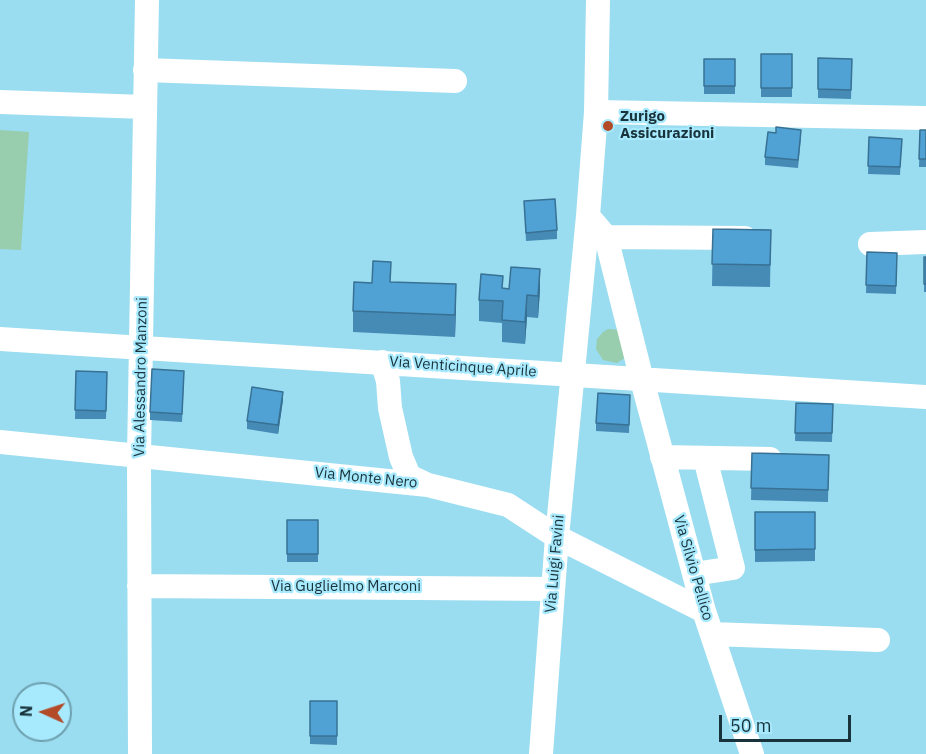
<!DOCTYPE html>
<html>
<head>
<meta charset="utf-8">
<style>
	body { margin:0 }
	#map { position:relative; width:926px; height:754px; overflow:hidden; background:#9adcf0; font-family:"IBM Plex Sans",sans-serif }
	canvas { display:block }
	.north { position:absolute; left:12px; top:682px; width:60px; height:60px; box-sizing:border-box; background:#a7e9fd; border:2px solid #6ea0af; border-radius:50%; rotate:273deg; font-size:16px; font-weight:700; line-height:24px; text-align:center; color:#18333b }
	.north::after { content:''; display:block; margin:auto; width:21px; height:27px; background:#b34b29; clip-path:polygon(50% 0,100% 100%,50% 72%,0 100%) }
	.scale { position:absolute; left:719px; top:715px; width:132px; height:27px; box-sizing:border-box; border:3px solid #18333b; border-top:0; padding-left:8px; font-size:18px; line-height:21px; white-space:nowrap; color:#18333b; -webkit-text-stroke:4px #a7e9fd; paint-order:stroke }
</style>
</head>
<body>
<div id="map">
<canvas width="926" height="754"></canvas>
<div class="north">N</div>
<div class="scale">50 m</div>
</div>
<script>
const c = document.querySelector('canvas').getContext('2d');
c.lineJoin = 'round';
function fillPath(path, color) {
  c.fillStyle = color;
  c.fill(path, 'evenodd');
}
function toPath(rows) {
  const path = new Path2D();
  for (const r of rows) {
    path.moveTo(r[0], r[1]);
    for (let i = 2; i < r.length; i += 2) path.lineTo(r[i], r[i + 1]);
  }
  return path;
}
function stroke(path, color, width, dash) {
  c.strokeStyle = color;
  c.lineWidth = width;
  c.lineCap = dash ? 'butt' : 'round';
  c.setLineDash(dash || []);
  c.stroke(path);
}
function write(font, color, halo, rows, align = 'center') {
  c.font = font + ' "IBM Plex Sans",sans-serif';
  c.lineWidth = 4.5;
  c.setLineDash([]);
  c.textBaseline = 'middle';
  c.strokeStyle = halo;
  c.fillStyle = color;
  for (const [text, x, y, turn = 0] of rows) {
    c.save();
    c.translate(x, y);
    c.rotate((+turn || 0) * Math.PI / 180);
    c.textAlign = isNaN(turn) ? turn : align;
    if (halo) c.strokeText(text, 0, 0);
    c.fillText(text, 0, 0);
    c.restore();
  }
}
fillPath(toPath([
	[0,130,29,132,21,250,0,249],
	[608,329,622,330,626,357,617,363,603,360,596,349,597,339,603,332]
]), '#98ceae');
stroke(toPath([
	[145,70,455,81],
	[0,102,145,107],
	[596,112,926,118],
	[588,216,606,237,642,380,704,611,752,754],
	[606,237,745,238],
	[870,244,926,242],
	[0,339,926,397],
	[382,362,388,381,390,408,401,457,409,476,428,485],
	[0,442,428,485,508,505,557,537,704,611],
	[662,457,770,459],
	[694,574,733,568,705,458],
	[139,586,553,589],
	[712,634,878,640],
	[140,754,139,456,147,0],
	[541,754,557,537,588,216,596,112,598,0]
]), '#fff', 24);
fillPath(toPath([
	[761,54,792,54,792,97,761,97],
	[818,58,852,59,851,99,818,98],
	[704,59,735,59,735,94,704,94],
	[920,130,926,130,926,167,919,167],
	[869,137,902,139,900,175,868,174],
	[801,138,798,168,765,165,765,157],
	[524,201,557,230,557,239,526,241],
	[713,229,771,230,770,287,712,286],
	[867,252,897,253,896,294,866,293],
	[924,257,926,257,926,292,924,292],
	[391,282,456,306,455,337,353,332,353,311,372,283],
	[503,288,540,290,538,318,527,317,525,344,502,342,502,323,479,321,479,300],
	[76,371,107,372,106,419,75,419],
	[184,379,182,422,150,420,150,412],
	[630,395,629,433,596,431,596,423],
	[283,400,278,434,247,429,247,421],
	[796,403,833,404,832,442,795,441],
	[752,453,829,455,828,502,751,500],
	[755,512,815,512,815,561,755,562],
	[287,520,318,520,318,562,287,562],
	[310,701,337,701,337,745,310,744]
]), '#458bb6');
fillPath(toPath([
	[540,269,540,290,538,318,538,296],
	[456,284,456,306,455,337,455,315],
	[527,295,527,317,525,344,525,322],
	[283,392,283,400,278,434,278,425]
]), '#387194');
const building = toPath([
	[761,54,792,54,792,88,761,88,761,54],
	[818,58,852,59,851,90,818,89,818,58],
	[704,59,735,59,735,86,704,86,704,59],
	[776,127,801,130,798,160,765,157,768,132,776,133,776,127],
	[920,130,926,130,926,159,919,159,920,130],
	[869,137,902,139,900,167,868,166,869,137],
	[555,199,557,230,526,233,524,201,555,199],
	[713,229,771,230,770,265,712,264,713,229],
	[867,252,897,253,896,286,866,285,867,252],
	[924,257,926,257,926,284,924,284,924,257],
	[373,261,391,262,390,282,456,284,455,315,353,311,354,282,372,283,373,261],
	[511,267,540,269,538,296,527,295,525,322,502,320,503,301,479,300,481,274,503,276,502,288,509,289,511,267],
	[152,369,184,371,182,414,150,412,152,369],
	[76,371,107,372,106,411,75,410,76,371],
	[252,387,283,392,278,425,247,421,252,387],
	[598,393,630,395,629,425,596,423,598,393],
	[796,403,833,404,832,433,795,433,796,403],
	[752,453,829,455,828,490,751,488,752,453],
	[755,512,815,512,815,549,755,550,755,512],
	[287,520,318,520,318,554,287,554,287,520],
	[310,701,337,701,337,736,310,736,310,701]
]);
fillPath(building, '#50a2d4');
stroke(building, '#387194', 1.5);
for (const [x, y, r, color] of [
	[608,126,6,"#b34b29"]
]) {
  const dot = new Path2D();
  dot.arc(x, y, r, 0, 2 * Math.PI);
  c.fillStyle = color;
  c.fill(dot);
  stroke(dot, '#a7e9fd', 2);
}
write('bold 15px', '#18333b', '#a7e9fd', [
	["Zurigo",620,117],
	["Assicurazioni",620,134]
], 'left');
write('15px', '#18333b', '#a7e9fd', [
	["Via Venticinque Aprile",463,367,4],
	["Via Alessandro Manzoni",141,377,-89],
	["Via Monte Nero",366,478,6],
	["Via Luigi Favini",555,564,-85],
	["Via Silvio Pellico",693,568,74],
	["Via Guglielmo Marconi",346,587]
]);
</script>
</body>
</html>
